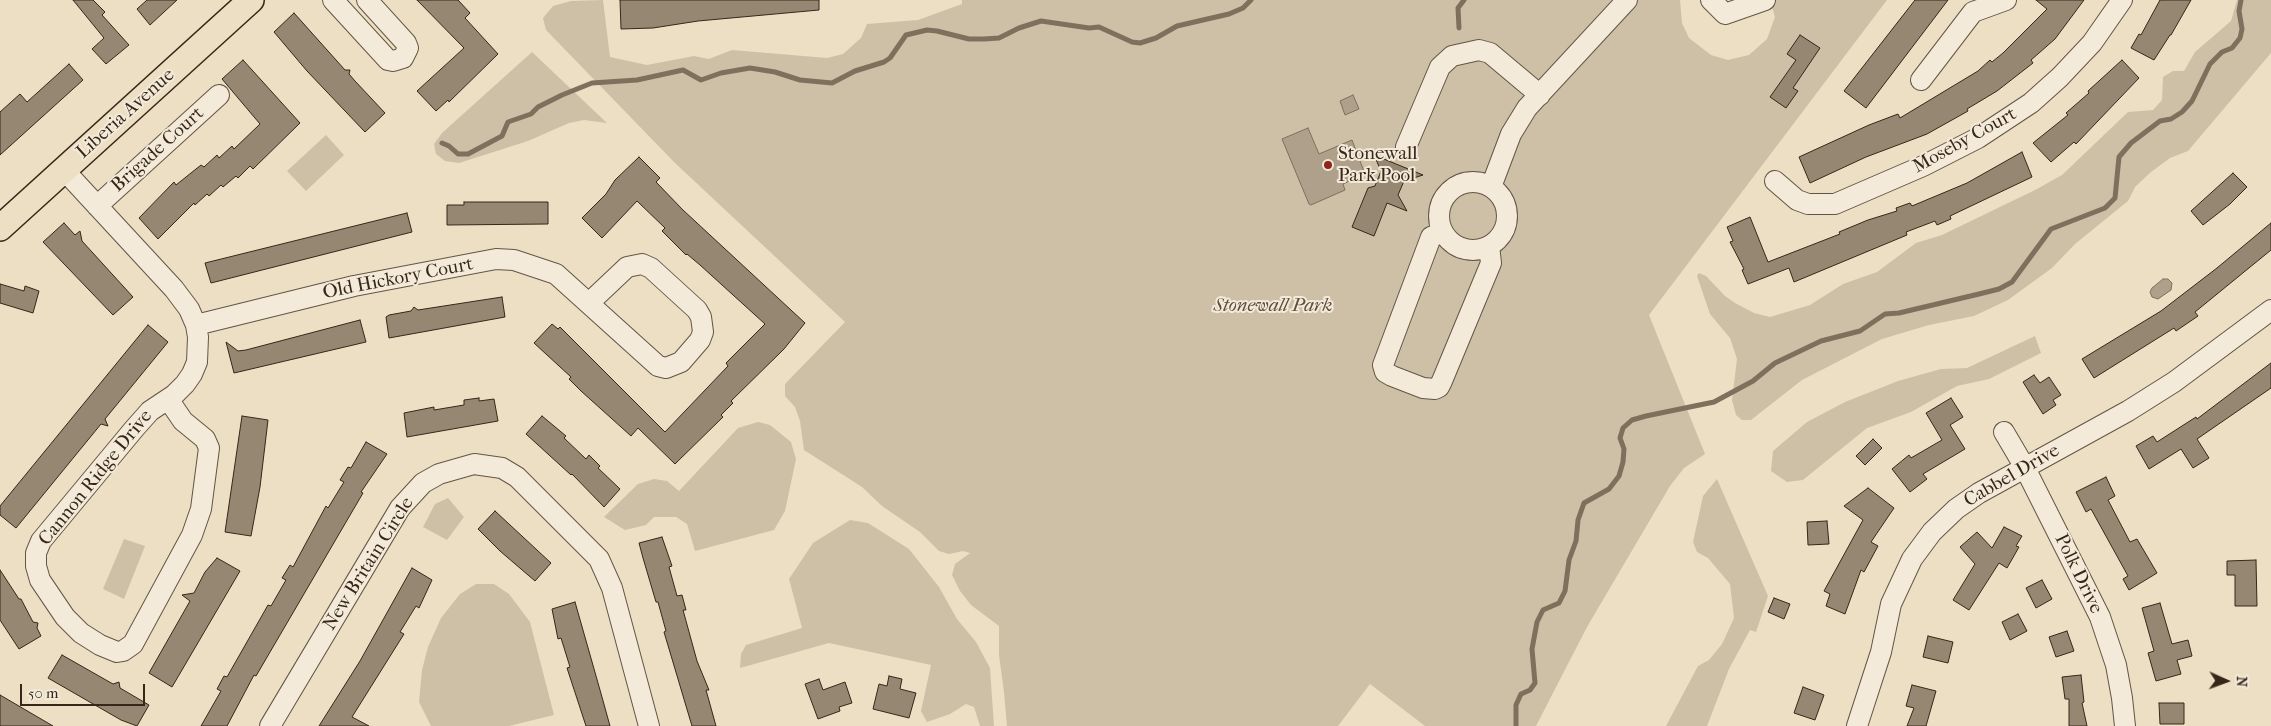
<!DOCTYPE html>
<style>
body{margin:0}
#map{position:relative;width:2271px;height:726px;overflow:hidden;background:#ecdfc4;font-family:"IM FELL French Canon",serif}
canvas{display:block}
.north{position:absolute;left:2201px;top:656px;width:50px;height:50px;-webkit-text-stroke:4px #f3ead9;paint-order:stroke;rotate:92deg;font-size:14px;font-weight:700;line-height:20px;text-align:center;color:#36271a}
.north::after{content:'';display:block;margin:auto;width:18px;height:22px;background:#36271a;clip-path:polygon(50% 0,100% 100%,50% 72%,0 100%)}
.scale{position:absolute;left:20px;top:684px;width:125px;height:22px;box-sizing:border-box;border:2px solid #36271a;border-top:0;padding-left:6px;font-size:15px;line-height:18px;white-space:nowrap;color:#36271a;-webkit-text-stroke:4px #f3ead9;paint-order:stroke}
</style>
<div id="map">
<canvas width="2271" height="726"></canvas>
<div class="north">N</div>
<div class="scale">50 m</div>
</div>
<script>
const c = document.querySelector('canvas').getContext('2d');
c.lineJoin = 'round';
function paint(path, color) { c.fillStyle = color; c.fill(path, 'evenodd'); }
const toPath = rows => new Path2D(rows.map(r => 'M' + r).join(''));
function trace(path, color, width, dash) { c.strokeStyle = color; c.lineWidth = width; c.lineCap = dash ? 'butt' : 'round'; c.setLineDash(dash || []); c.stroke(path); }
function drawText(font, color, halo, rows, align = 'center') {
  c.font = font + ' "IM FELL French Canon",serif'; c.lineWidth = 4; c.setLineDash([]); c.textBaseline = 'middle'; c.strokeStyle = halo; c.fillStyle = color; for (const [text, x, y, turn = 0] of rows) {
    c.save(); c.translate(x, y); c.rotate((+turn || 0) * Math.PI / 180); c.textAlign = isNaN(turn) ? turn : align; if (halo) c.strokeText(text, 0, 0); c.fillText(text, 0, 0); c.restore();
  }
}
const green = toPath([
 [603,0,610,57,647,65,694,56,709,59,732,50,827,58,843,54,861,38,867,24,918,20,962,4,962,0,1680,0,1682,23,1689,38,1711,55,1728,60,1749,55,1767,39,1775,17,1770,0,1887,0,1649,315,1705,454,1684,468,1670,486,1587,627,1536,726,1425,726,1370,684,1338,726,1007,726,1004,692,999,655,999,626,971,605,960,591,952,575,955,564,970,553,963,551,949,554,939,551,920,532,882,506,862,487,804,450,800,421,795,407,785,396,785,384,845,322,675,163,546,30,543,18,553,6,571,1],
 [2237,0,2271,0,2271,53,2188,151,2170,158,2151,172,2135,187,2128,201,2075,244,2052,268,2008,300,1974,316,1929,325,1882,339,1802,380,1751,420,1742,420,1736,415,1732,400,1737,359,1730,338,1710,314,1697,276,1699,273,1706,276,1725,296,1735,303,1754,313,1770,317,1810,305,1843,284,1877,272,1916,243,1942,235,2037,189,2062,175,2128,112,2153,110,2162,100,2163,77,2173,71,2184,71,2195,52,2231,21],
 [532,52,607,123,584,120,569,123,528,141,459,163,445,161,436,154,434,144,442,133],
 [326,135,344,155,306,191,287,171],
 [2035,336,2041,353,1989,379,1957,386,1911,412,1867,428,1803,480,1787,482,1771,471,1773,451,1807,422,1845,402,1898,381,1941,369,1967,368],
 [758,422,770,425,791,442,796,459,785,511,774,530,695,551,687,524,676,517,654,517,646,525,625,530,604,517,638,484,654,479,667,481,679,491,738,428],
 [1717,479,1768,596,1756,632,1750,630,1729,669,1707,726,1666,726,1698,666,1709,660,1722,644,1734,618,1730,584,1708,558,1697,552,1693,542,1703,496],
 [448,498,464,517,447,540,423,527,435,504],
 [850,520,868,523,909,549,939,587,957,619,976,642,990,668,994,726,980,726,974,707,966,704,950,714,927,722,921,711,931,665,829,643,740,668,741,654,746,645,802,628,789,579,813,543],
 [124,539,145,546,124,599,103,589],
 [476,584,494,584,509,594,530,622,554,715,509,726,431,726,419,702,422,670,428,647,441,618,460,594]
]);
const water = toPath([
 [1353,95,1359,109,1345,115,1340,101,1353,95],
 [1308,128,1319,154,1352,140,1365,174,1343,184,1345,190,1311,205,1309,204,1282,139,1308,128],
 [2163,279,2168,279,2172,283,2171,290,2158,299,2152,297,2150,292,2152,288,2163,279]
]);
const stream = toPath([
 [1459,28,1458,8,1464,0],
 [442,143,449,146,458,154,468,154,502,136,508,122,531,114,538,107,562,95,592,83,637,80,683,70,701,80,721,73,750,68,775,72,800,80,832,83,855,71,884,62,890,58,906,35,927,30,937,31,969,39,984,39,999,38,1019,28,1041,21,1089,28,1099,27,1132,42,1140,43,1156,38,1177,26,1229,14,1243,8,1251,0],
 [1516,726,1516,705,1521,694,1530,690,1535,683,1532,649,1537,622,1543,610,1559,603,1565,591,1569,560,1576,541,1578,520,1584,503,1609,489,1619,476,1623,462,1624,449,1620,438,1623,428,1632,420,1646,416,1714,402,1753,381,1775,363,1821,341,1860,331,1885,314,1899,313,1979,294,1999,289,2012,282,2051,229,2105,208,2115,198,2119,157,2131,143,2160,121,2171,119,2182,112,2192,101,2210,64,2222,52,2232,48,2240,38,2242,29,2239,11,2241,0]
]);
const building = toPath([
 [73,0,93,0,105,12,102,15,129,45,106,64,92,49,104,38,73,0],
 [147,0,177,0,150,25,137,9,147,0],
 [417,0,458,0,470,13,465,18,498,54,449,102,448,100,436,111,417,91,464,48,417,0],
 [620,0,819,0,819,10,698,21,653,28,621,29,620,0],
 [1915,0,1948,0,1866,108,1844,91,1915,0],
 [2036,0,2084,0,2055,39,2031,60,2033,63,1997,91,1967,109,1968,111,1927,134,1866,157,1810,183,1799,157,1869,125,1898,114,1900,118,1978,71,1990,60,1992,62,2003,53,2047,9,2036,0],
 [2160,0,2191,0,2171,35,2170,35,2154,60,2131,48,2139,34,2141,35,2160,0],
 [294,13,345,70,350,70,349,74,355,81,385,113,365,132,307,71,274,32,294,13],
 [1800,35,1820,48,1793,88,1798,91,1786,108,1770,97,1796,60,1787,54,1800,35],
 [243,60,300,123,253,169,250,166,238,178,236,176,223,187,221,185,209,196,207,194,195,205,194,203,158,239,139,218,174,182,176,185,201,165,204,167,217,155,219,158,232,146,234,149,260,124,222,79,243,60],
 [2122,60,2139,78,2076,144,2074,142,2051,162,2033,143,2068,115,2066,113,2089,93,2088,91,2122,60],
 [69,64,83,80,0,155,0,112,20,94,27,102,69,64],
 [2022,152,2032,177,1950,216,1951,219,1937,225,1935,221,1906,232,1907,235,1794,282,1789,268,1748,284,1742,270,1744,269,1730,242,1733,241,1727,227,1750,217,1768,262,1840,234,1839,232,1868,220,1897,211,1896,208,1910,203,1912,206,1967,183,2022,152],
 [1374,155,1423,175,1404,181,1398,195,1407,211,1387,203,1374,236,1352,227,1368,188,1375,186,1381,171,1374,155],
 [639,157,660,178,656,182,683,210,805,323,784,349,731,401,733,403,721,415,723,417,675,464,638,428,631,436,581,391,569,379,571,377,534,343,552,324,558,329,560,327,665,432,728,366,726,363,765,324,700,265,687,254,686,255,662,231,665,228,637,201,602,238,582,218,606,194,615,180,639,157],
 [2233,173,2247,187,2230,204,2203,225,2191,211,2233,173],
 [464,202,548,202,548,224,447,225,447,205,464,205,464,202],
 [407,213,412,232,211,283,205,263,407,213],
 [64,223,75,235,80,231,82,241,133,297,113,315,43,242,64,223],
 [2271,223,2271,250,2195,312,2198,316,2176,331,2174,328,2094,378,2082,359,2161,311,2217,268,2271,223],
 [0,284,24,291,25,286,39,291,33,313,0,303,0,284],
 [502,297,505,317,389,338,386,317,389,315,411,311,414,307,418,310,502,297],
 [360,320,366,342,234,373,226,342,238,351,246,350,360,320],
 [148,325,168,342,105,419,108,426,101,424,16,528,0,515,0,506,148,325],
 [2271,363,2271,388,2197,439,2209,458,2193,468,2181,449,2149,469,2136,446,2153,436,2157,442,2196,417,2197,419,2271,363],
 [2034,375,2040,383,2049,377,2061,395,2053,400,2056,405,2043,414,2023,382,2034,375],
 [479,398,479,401,494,399,498,421,407,437,404,413,434,407,434,410,464,405,464,400,479,398],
 [1951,398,1963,417,1950,425,1965,449,1923,474,1927,479,1910,492,1892,469,1909,455,1911,458,1942,440,1926,413,1951,398],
 [242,416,268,420,260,487,251,536,225,532,242,416],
 [542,416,566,436,564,438,586,459,589,455,600,466,598,468,620,489,604,507,572,474,571,475,526,434,542,416],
 [1873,439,1882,448,1865,465,1856,456,1873,439],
 [366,442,387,454,361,492,363,493,256,676,254,675,227,726,201,726,221,691,217,689,224,676,227,677,268,605,271,606,286,580,282,578,290,565,293,567,326,506,328,508,344,482,340,480,348,467,351,468,366,442],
 [2106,477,2115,496,2108,500,2130,542,2137,539,2157,573,2129,590,2123,579,2128,576,2091,509,2086,512,2076,492,2106,477],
 [1868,488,1894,508,1871,542,1878,546,1864,572,1861,570,1845,614,1826,606,1830,594,1824,591,1863,520,1844,506,1868,488],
 [495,511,551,563,535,581,500,551,478,529,495,511],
 [1827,521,1829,544,1808,545,1807,522,1827,521],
 [2004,527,2022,536,2016,546,2019,547,2007,568,1999,563,1969,610,1953,600,1975,564,1960,547,1977,532,1992,548,2004,527],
 [662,537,672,566,669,567,677,596,682,595,686,610,683,610,697,661,709,690,706,690,716,726,692,726,664,632,666,631,658,602,656,602,643,558,639,543,662,537],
 [217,558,240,571,172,687,149,673,190,601,182,595,194,593,205,572,217,558],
 [2256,560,2257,606,2235,606,2235,575,2227,575,2227,561,2256,560],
 [412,568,432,580,419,608,416,606,400,632,404,634,352,717,369,726,319,726,360,661,412,568],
 [0,570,19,599,21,599,33,622,38,623,37,628,41,636,19,649,0,620,0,570],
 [2042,580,2052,599,2036,608,2026,588,2042,580],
 [1774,598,1790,604,1784,619,1768,612,1774,598],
 [575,602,600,690,610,726,586,726,567,668,570,667,561,638,558,639,552,609,575,602],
 [2160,603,2172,644,2188,640,2192,656,2177,660,2181,674,2156,681,2148,653,2154,651,2142,608,2160,603],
 [2018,614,2027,631,2010,640,2002,622,2018,614],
 [2067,631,2074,651,2056,657,2049,637,2067,631],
 [1928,636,1953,642,1948,663,1923,657,1928,636],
 [62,655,113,684,119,682,120,688,149,705,137,726,121,720,48,678,62,655],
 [2081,675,2084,702,2082,703,2087,726,2069,726,2069,699,2065,699,2062,677,2081,675],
 [889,676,902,679,900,689,916,693,909,718,873,709,879,684,887,686,889,676],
 [819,679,823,690,845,682,852,703,839,707,840,711,818,719,805,684,819,679],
 [1912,685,1936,691,1926,726,1907,726,1914,708,1906,706,1912,685],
 [1803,687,1824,695,1815,720,1794,713,1803,687],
 [0,695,53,726,0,726,0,695],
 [2159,703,2184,703,2184,724,2160,724,2159,703]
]);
const minor = toPath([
 [333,0,388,60,393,61,403,58,408,48,406,43,367,0],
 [1711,0,1725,14,1765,0],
 [1921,80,1973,12,2006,0],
 [1406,147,1440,67,1452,56,1479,50,1490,53,1540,95],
 [64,170,174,289,189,309,196,325,198,337,197,362,192,374,185,384,174,395,150,411,134,429,41,541,36,553,36,566,40,580,65,617,81,633,100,645,117,652,123,651,133,644,192,535,201,509,209,448,205,439,183,421,168,399],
 [1775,181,1797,200,1808,204,1835,204,1923,166,1978,138,2031,103,2060,77,2092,43,2122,0],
 '1439 216a34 34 0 1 1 68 0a34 34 0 1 1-68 0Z',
 [1491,187,1511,134,1527,108,1627,0],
 [97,206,219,95],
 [1443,232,1431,237,1383,365,1385,372,1392,376,1423,388,1435,389,1439,387,1442,381,1491,263,1489,246],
 [196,325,354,286,496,259,514,260,556,274,658,366,666,368,681,362,700,340,703,332,701,317,697,310,651,268,642,264,627,267,590,302],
 [2004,432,2024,466,2100,617,2116,665,2122,698,2125,726],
 [270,726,400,508,423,483,439,474,474,464,502,468,517,477,599,559,612,588,649,726],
 [1857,726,1881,652,1891,604,1912,559,1932,532,1956,509,1979,493,2128,411,2174,382,2271,310]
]);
const major = toPath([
 [0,228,251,0]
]);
const markers = [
 [1328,165,5,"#8f2418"]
];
const streetNames = [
 ["Liberia Avenue",126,114,-42],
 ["Moseby Court",1965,141,-29],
 ["Brigade Court",158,150,-42],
 ["Old Hickory Court",398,279,-11],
 ["Cabbel Drive",2012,476,-30],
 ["Cannon Ridge Drive",96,478,-51],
 ["New Britain Circle",369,564,-58],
 ["Polk Drive",2078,574,64]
];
const poiNames = [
 ["Stonewall",1338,154],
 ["Park Pool",1338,176]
];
const parkNames = [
 ["Stonewall Park",1273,306]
];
paint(green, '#cdc0a7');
paint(water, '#aea08a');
trace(water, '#7e705d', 1);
trace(stream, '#7e705d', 5);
paint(building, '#958772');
trace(building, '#36271a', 1);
trace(minor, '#645544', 22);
trace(major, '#36271a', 28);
trace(minor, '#f3ead9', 20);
trace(major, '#ecdfc4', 25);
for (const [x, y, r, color] of markers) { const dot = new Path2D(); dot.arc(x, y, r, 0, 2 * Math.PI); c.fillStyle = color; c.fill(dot); trace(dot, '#f3ead9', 2); }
drawText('19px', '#36271a', '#f3ead9', streetNames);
drawText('19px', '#36271a', '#f3ead9', poiNames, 'left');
drawText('italic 19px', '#5c4d3d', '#f3ead9', parkNames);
</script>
